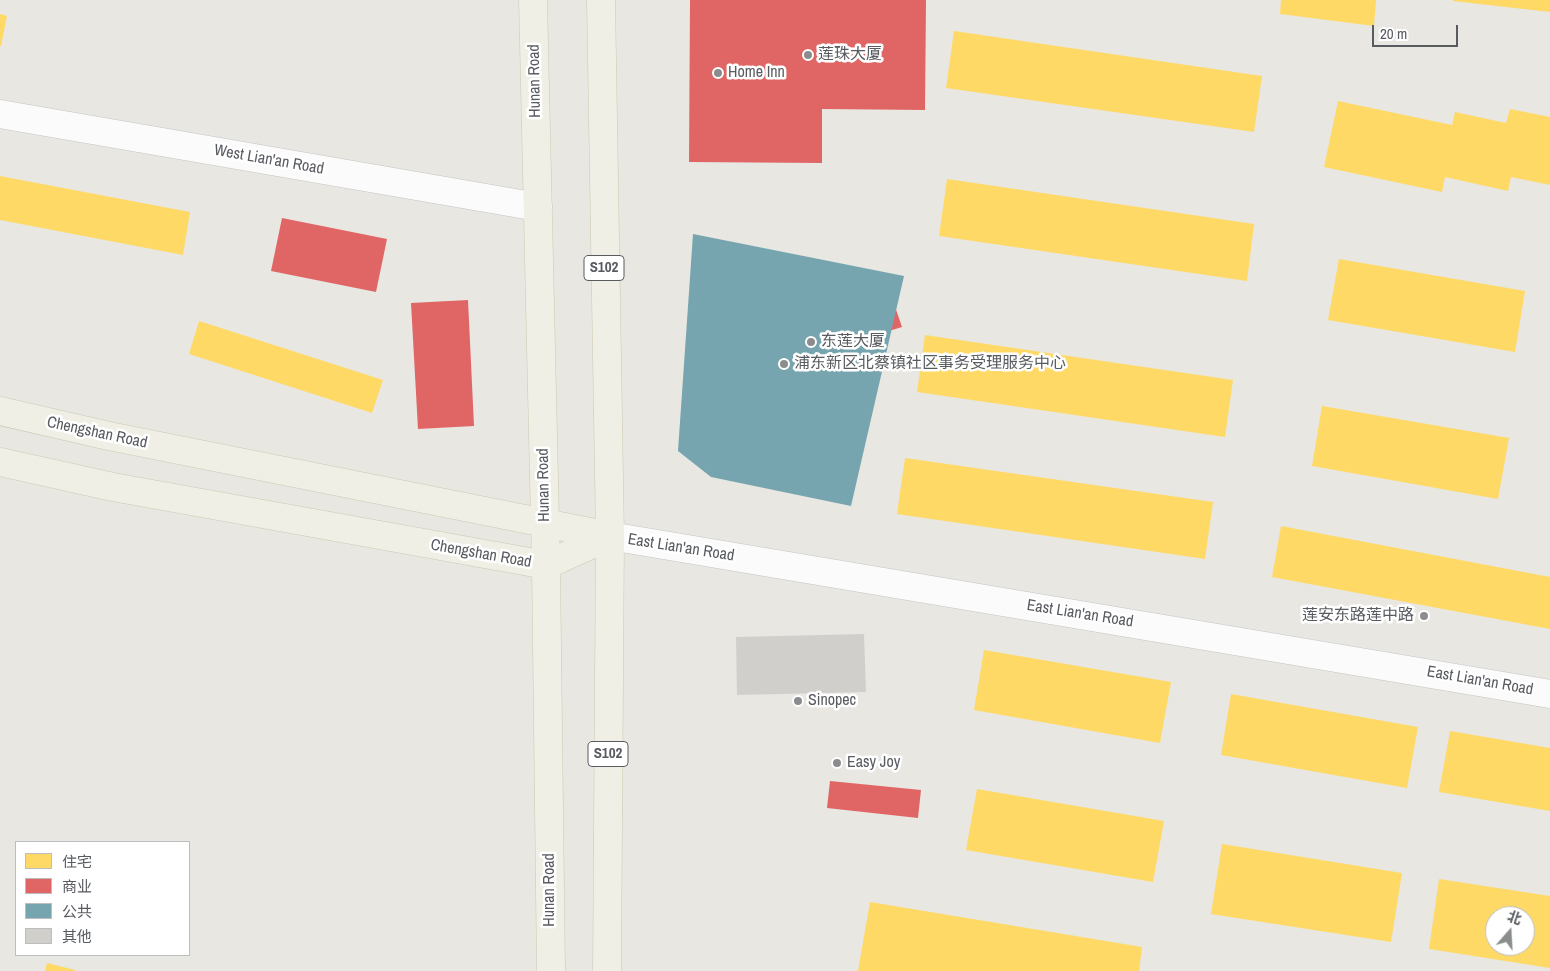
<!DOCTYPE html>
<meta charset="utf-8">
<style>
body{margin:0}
#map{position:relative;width:1550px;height:971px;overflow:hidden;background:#e8e7e2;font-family:"Archivo Narrow","Noto Sans SC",sans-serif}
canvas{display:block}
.legend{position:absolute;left:15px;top:841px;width:175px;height:115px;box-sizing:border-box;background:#fff;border:1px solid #bcbdbf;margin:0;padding:6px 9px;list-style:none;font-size:15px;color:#585b60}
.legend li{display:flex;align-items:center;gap:10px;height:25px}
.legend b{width:25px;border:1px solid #bcbdbf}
.north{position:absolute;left:1485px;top:906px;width:50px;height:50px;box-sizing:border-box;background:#fff;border:1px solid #bcbdbf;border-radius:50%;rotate:19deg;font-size:14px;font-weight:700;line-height:20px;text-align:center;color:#585b60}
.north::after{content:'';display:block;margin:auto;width:18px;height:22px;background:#8a8c8e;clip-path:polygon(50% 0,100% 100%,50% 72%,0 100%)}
.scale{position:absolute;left:1372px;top:25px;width:86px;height:22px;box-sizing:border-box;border:2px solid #585b60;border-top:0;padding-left:6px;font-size:15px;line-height:18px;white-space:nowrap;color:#585b60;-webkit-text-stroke:4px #fff;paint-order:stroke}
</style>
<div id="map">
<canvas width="1550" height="971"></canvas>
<ul class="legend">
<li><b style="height:14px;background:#ffd966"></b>住宅</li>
<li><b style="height:14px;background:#e06666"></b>商业</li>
<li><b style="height:14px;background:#76a5af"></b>公共</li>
<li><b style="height:14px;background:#d0cfcc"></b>其他</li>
</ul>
<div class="north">北</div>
<div class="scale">20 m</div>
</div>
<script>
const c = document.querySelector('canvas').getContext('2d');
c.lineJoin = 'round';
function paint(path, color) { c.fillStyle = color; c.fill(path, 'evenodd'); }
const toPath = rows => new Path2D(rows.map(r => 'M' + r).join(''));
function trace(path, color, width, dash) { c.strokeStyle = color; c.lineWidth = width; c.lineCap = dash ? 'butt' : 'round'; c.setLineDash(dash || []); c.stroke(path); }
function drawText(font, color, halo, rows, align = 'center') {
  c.font = font + ' "Archivo Narrow","Noto Sans SC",sans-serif'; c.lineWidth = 5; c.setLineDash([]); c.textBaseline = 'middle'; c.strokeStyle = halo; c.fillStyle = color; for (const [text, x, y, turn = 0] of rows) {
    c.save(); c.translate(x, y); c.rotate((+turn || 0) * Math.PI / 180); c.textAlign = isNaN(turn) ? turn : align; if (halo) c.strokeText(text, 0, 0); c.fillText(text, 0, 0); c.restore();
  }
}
const homes = toPath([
 [1281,0,1376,0,1374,26,1280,14],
 [1453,0,1550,0,1550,12,1453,1],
 [0,14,7,16,1,46,0,46],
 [954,31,1262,76,1254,132,946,88],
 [1338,101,1452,125,1455,112,1506,123,1510,109,1550,117,1550,185,1511,177,1508,191,1445,177,1442,192,1324,167],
 [0,176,190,212,183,255,0,220],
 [947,179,1254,224,1247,281,939,236],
 [1339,259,1525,291,1515,352,1328,320],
 [199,321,383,380,372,413,189,354],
 [925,335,1233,380,1225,437,917,392],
 [1322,406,1509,438,1498,499,1312,466],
 [905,458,1213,502,1205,559,897,514],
 [1281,526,1550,577,1550,629,1272,577],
 [984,650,1171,682,1160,743,974,710],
 [1231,694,1418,727,1407,788,1221,755],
 [1450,731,1550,748,1550,811,1439,792],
 [977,789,1164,821,1153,882,966,850],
 [1222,844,1402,873,1391,942,1211,914],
 [1439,879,1550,896,1550,968,1429,949],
 [1495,916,1525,916,1525,946,1495,946],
 [870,902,1142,947,1139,971,858,971],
 [47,963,75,970,75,971,45,971]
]);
const shops = toPath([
 [690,0,926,0,925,110,822,109,822,163,689,162],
 [282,218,387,239,376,292,271,271],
 [757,257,794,291,839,306,890,292,902,327,846,344,842,359,858,362,843,430,735,403,752,340,769,345,773,325,728,289],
 [468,300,474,426,418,429,411,303],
 [830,781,921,790,918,818,827,808]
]);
const public = toPath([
 [693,234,904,276,851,506,711,477,678,451]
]);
const building = toPath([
 [864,634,866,692,737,695,736,637]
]);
const minor = toPath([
 [0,114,538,207],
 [610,536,1550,694]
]);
const major = toPath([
 [533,0,546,565,551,971],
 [601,0,610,536,607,971],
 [0,411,109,436,610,536],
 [0,462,113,487,546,565,610,536]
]);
const markers = [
 [808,55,5,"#8a8c8e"],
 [718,73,5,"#8a8c8e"],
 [811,342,5,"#8a8c8e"],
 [784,364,5,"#8a8c8e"],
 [1424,616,5,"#8a8c8e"],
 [798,701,5,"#8a8c8e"],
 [837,763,5,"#8a8c8e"]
];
const shields = [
 [604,268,40],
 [608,754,40]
];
const shieldNames = [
 ["S102",604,268],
 ["S102",608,754]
];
const poiNames = [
 ["莲珠大厦",818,55],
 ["Home Inn",728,73],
 ["东莲大厦",821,342],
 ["浦东新区北蔡镇社区事务受理服务中心",794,364],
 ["莲安东路莲中路",1414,616,"right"],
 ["Sinopec",808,701],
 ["Easy Joy",847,763]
];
const streetNames = [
 ["Hunan Road",535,81,-91],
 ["West Lian'an Road",269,160,10],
 ["Chengshan Road",97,433,12],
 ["Hunan Road",544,485,-91],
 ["East Lian'an Road",681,548,9],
 ["Chengshan Road",481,554,10],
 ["East Lian'an Road",1080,614,9],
 ["East Lian'an Road",1480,681,10],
 ["Hunan Road",550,890,-90]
];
paint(homes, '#ffd966');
paint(shops, '#e06666');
paint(public, '#76a5af');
paint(building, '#d0cfcc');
trace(minor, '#c4c4c3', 29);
trace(major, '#cfc7b0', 29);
trace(minor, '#fcfbfb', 28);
trace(major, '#f0efe5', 28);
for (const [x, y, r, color] of markers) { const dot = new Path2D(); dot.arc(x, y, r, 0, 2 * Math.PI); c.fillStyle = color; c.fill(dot); trace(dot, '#fff', 2); }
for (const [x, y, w] of shields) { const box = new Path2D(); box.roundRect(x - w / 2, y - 12.5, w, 25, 4); c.fillStyle = '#fff'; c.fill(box); trace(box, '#585b60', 1); }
drawText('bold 15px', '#585b60', null, shieldNames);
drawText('16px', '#585b60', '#fff', poiNames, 'left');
drawText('16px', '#585b60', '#fff', streetNames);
</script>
